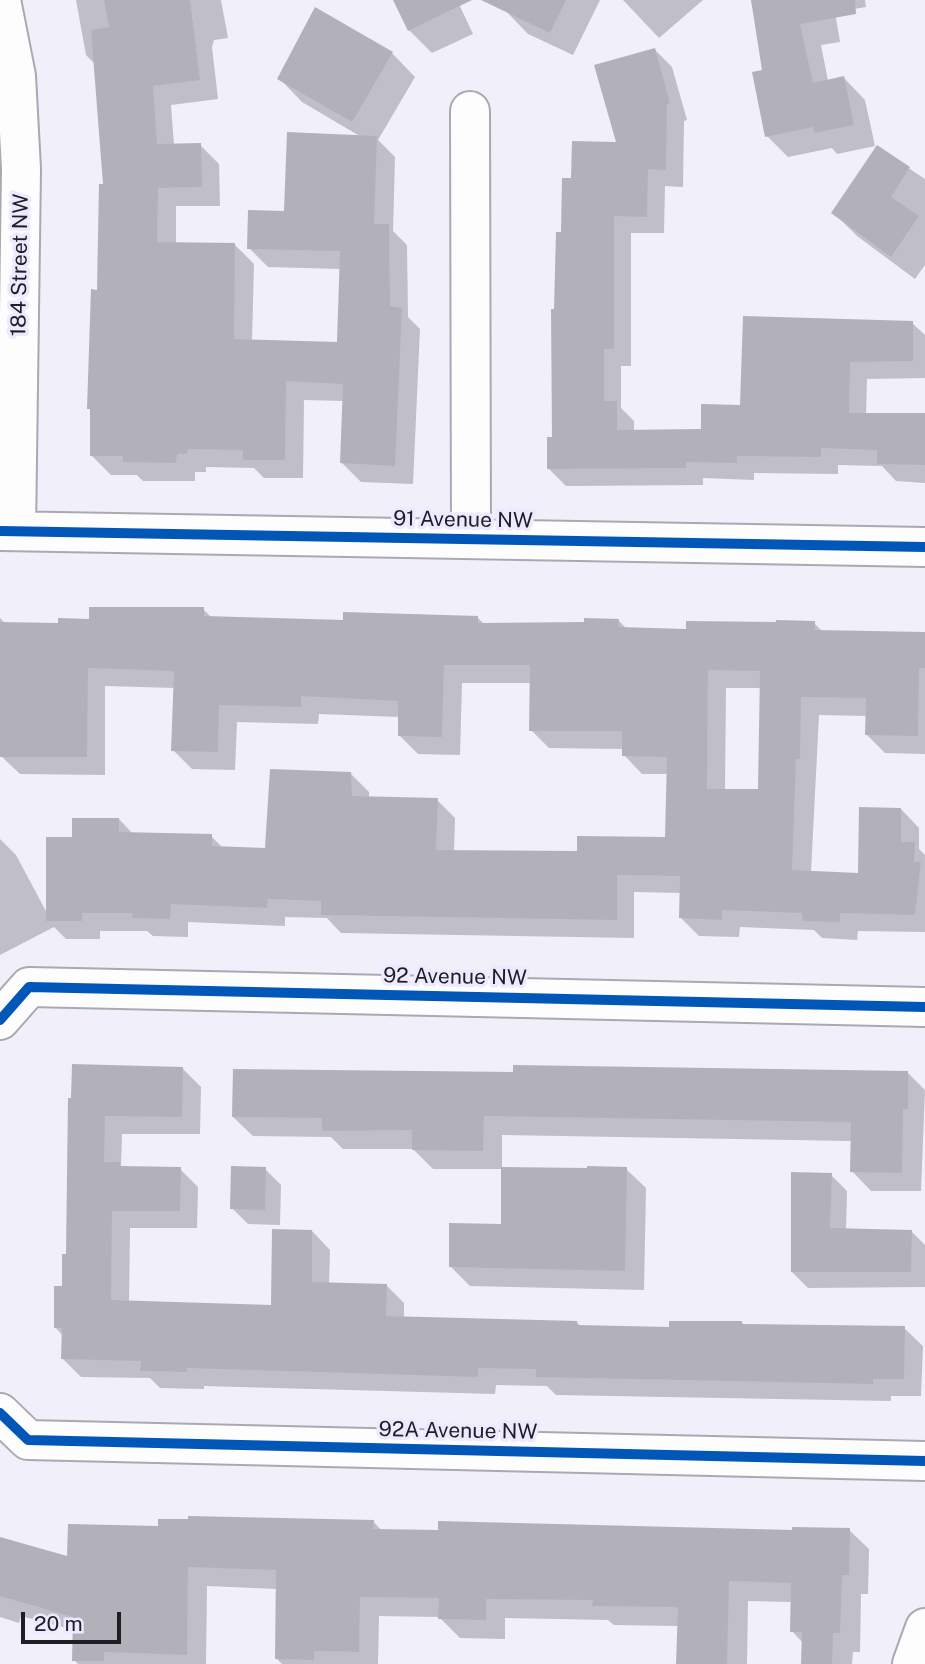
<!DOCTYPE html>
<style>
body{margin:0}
#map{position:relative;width:925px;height:1664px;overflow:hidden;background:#f0effa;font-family:"Public Sans",sans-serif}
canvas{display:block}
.scale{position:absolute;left:21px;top:1612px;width:100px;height:32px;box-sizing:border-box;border:4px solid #1f1e25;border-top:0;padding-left:9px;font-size:21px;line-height:24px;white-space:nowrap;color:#1f1e25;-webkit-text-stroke:5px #edeaff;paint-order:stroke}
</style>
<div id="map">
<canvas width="925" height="1664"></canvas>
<div class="scale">20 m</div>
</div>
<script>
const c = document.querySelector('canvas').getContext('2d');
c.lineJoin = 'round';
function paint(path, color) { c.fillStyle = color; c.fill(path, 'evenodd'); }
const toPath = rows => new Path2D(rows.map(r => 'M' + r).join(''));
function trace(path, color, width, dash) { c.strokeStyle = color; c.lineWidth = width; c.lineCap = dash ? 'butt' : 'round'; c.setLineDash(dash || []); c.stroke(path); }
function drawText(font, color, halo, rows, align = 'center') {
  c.font = font + ' "Public Sans",sans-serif'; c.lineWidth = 7; c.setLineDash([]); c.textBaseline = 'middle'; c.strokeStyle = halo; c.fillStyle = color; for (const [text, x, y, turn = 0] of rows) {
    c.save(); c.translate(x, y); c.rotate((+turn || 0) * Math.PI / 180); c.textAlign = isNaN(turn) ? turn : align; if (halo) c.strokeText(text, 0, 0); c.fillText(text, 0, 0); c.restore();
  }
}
const shadow = toPath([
 [76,0,221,0,228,38,214,40,212,47,218,99,171,105,174,145,200,145,219,164,220,206,176,206,176,244,235,245,254,264,252,341,339,344,341,269,268,267,249,248,363,138,302,102,279,78,316,9,392,53,415,77,378,140,395,157,393,231,407,245,408,317,420,329,413,484,361,482,342,463,344,401,304,400,303,478,264,478,254,468,206,467,206,472,195,472,195,481,143,481,137,475,111,475,92,456,105,186,95,64,86,55],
 [395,0,457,0,473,34,432,53,409,30],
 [510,0,600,0,573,55,528,34,505,10],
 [623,0,703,0,659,38],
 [752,0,865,0,866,7,835,12,840,42,821,45,828,81,844,78,865,100,875,146,837,154,832,148,788,157,767,136,765,71],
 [655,50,672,67,687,120,684,121,683,187,665,186,664,233,631,233,631,366,621,366,621,408,634,421,634,431,702,431,742,407,912,323,925,335,925,378,867,379,866,415,925,415,925,483,896,481,882,466,838,465,838,474,754,473,754,480,703,478,703,485,566,486,548,468,554,438,556,311,563,234,573,180,619,144],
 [877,147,925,179,925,265,915,279,857,236,834,213],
 [203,609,212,618,345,622,477,617,485,625,586,624,618,620,627,629,687,630,814,623,823,632,925,633,925,754,885,753,867,735,867,716,819,715,811,872,859,874,901,809,919,828,919,849,925,855,925,932,858,931,857,940,822,938,814,930,740,927,739,937,699,936,681,918,682,893,634,892,634,938,341,933,327,918,285,917,285,926,188,922,188,937,153,936,147,931,100,931,100,939,66,939,54,927,0,955,0,839,16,855,47,913,73,839,119,819,133,834,211,836,223,848,267,850,351,774,369,792,369,798,437,800,455,818,454,852,578,853,667,838,668,774,642,774,624,755,624,749,549,748,531,730,532,683,462,683,460,755,418,754,399,735,400,717,319,714,318,724,237,722,235,770,192,769,173,750,175,688,105,686,105,775,20,774,1,756,0,618,6,624,60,625],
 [726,688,761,688,759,791,725,791],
 [183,1069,201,1087,200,1134,122,1134,121,1167,180,1169,198,1187,197,1228,130,1228,129,1302,272,1307,312,1231,330,1250,329,1284,386,1285,404,1303,404,1318,577,1322,581,1327,670,1329,742,1323,744,1325,904,1328,923,1346,921,1396,891,1396,891,1401,556,1395,547,1386,496,1385,495,1394,204,1386,204,1389,160,1388,150,1378,81,1377,63,1359,63,1336,55,1327,68,1255,70,1100],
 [908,1073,925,1090,921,1191,871,1191,852,1171,852,1141,502,1135,502,1169,626,1169,646,1188,644,1290,470,1286,450,1266,502,1226,503,1169,433,1169,413,1149,343,1149,331,1137,253,1136,233,1117,514,1074],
 [265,1169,281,1185,280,1225,248,1224,232,1208],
 [831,1175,847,1191,846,1230,911,1231,925,1245,925,1287,808,1288,792,1272],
 [373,1521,382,1531,849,1530,869,1549,868,1594,861,1594,860,1652,853,1652,852,1664,802,1664,803,1643,792,1631,792,1602,748,1601,747,1664,678,1664,679,1626,614,1625,608,1620,505,1618,505,1639,460,1638,439,1617,379,1616,378,1664,282,1664,276,1658,277,1589,207,1586,206,1664,78,1664,74,1660,74,1630,21,1616,19,1623,0,1617,0,1539,69,1558,159,1528]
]);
const building = toPath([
 [104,0,190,0,200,80,153,86,157,144,201,143,202,187,158,188,157,242,235,243,234,339,337,342,340,251,247,249,248,210,284,211,287,132,377,136,374,224,389,224,390,306,402,308,395,466,340,463,343,384,286,381,285,460,243,460,243,450,188,449,187,454,177,454,176,463,123,462,123,456,90,456,90,409,87,409,91,289,97,290,99,184,103,184,91,30,109,27],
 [393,0,472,0,408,31],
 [481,0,566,0,550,33],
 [751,0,855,0,856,14,800,24,813,83,844,76,854,125,814,133,813,127,765,137,752,72,762,70],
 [315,7,393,52,352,122,277,79],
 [655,48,670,103,667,104,666,170,648,169,647,217,614,216,614,349,604,349,604,401,617,401,617,430,701,429,701,404,740,405,743,316,913,321,913,361,850,362,849,413,925,413,925,465,877,464,877,450,821,448,821,457,737,456,737,463,686,462,686,468,547,469,547,437,552,437,551,309,554,309,556,232,561,232,562,178,571,178,572,141,616,142,594,65],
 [877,145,910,167,891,197,919,216,891,257,831,213],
 [89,607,204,607,204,616,343,620,343,612,478,616,478,623,584,622,584,618,619,619,618,627,686,629,686,621,776,622,776,620,815,621,815,630,925,632,925,668,919,668,918,736,865,735,866,698,801,697,800,759,796,759,792,870,858,873,859,807,901,808,901,842,915,842,914,862,921,862,915,915,840,913,840,922,802,921,802,913,722,910,722,920,679,918,680,876,617,875,617,920,321,915,321,901,268,899,267,908,171,904,170,919,132,918,133,913,82,913,82,921,46,921,46,837,72,837,72,818,119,818,119,832,212,834,212,846,265,848,270,769,351,772,352,796,438,798,436,850,577,851,577,836,665,837,667,757,622,756,622,731,529,731,530,665,444,665,442,737,398,736,398,701,301,696,301,707,219,705,218,752,171,751,174,671,88,668,87,757,0,757,0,622,58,623,58,618,89,619],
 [708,670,760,671,758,789,707,789],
 [72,1064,183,1067,182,1117,105,1116,104,1162,120,1162,120,1166,181,1167,180,1211,112,1211,111,1300,271,1305,272,1229,312,1230,312,1282,387,1284,386,1316,577,1321,577,1325,669,1327,669,1321,742,1321,742,1324,905,1326,904,1379,873,1379,873,1384,536,1377,536,1369,478,1368,478,1377,187,1368,187,1372,140,1371,141,1361,61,1359,62,1328,54,1328,54,1286,62,1286,62,1254,66,1254,68,1098,71,1098],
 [513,1065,908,1071,908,1109,903,1109,902,1173,850,1172,851,1122,484,1116,483,1151,412,1150,412,1130,322,1131,322,1118,232,1117,233,1069,513,1072],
 [231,1166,266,1167,265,1210,230,1209],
 [587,1166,627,1167,625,1271,449,1267,449,1223,501,1224,501,1167,587,1168],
 [791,1172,832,1173,830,1228,912,1230,911,1272,791,1272],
 [188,1516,374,1520,373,1529,438,1530,438,1521,792,1530,792,1527,850,1528,849,1575,842,1575,840,1633,833,1633,832,1664,801,1664,802,1632,790,1632,791,1583,729,1581,727,1664,676,1664,678,1607,592,1606,593,1600,486,1599,486,1620,438,1619,439,1598,360,1597,359,1652,314,1651,314,1660,275,1659,276,1570,188,1567,187,1655,104,1652,104,1661,72,1661,73,1617,0,1596,0,1537,67,1556,68,1524,158,1526,158,1519,188,1519]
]);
const minor = toPath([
 [1,0,16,76,21,169,16,531],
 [470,111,471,539],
 [0,531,925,547],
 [0,1020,29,987,925,1007],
 [0,1413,28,1440,925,1461],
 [912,1664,925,1628]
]);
const cycleway = toPath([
 [0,531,925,547],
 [0,1020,29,987,925,1007],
 [0,1413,28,1440,925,1461]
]);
const streetNames = [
 ["184 Street NW",20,265,-89],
 ["91 Avenue NW",463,520,1],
 ["92 Avenue NW",455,977,1],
 ["92A Avenue NW",458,1431,1]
];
paint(shadow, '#0003');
paint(building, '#b2b1b9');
trace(minor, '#aaa9b1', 42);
trace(minor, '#fdfdfe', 38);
trace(cycleway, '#0057b8', 10);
drawText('21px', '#1f1e25', '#edeaff', streetNames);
</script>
